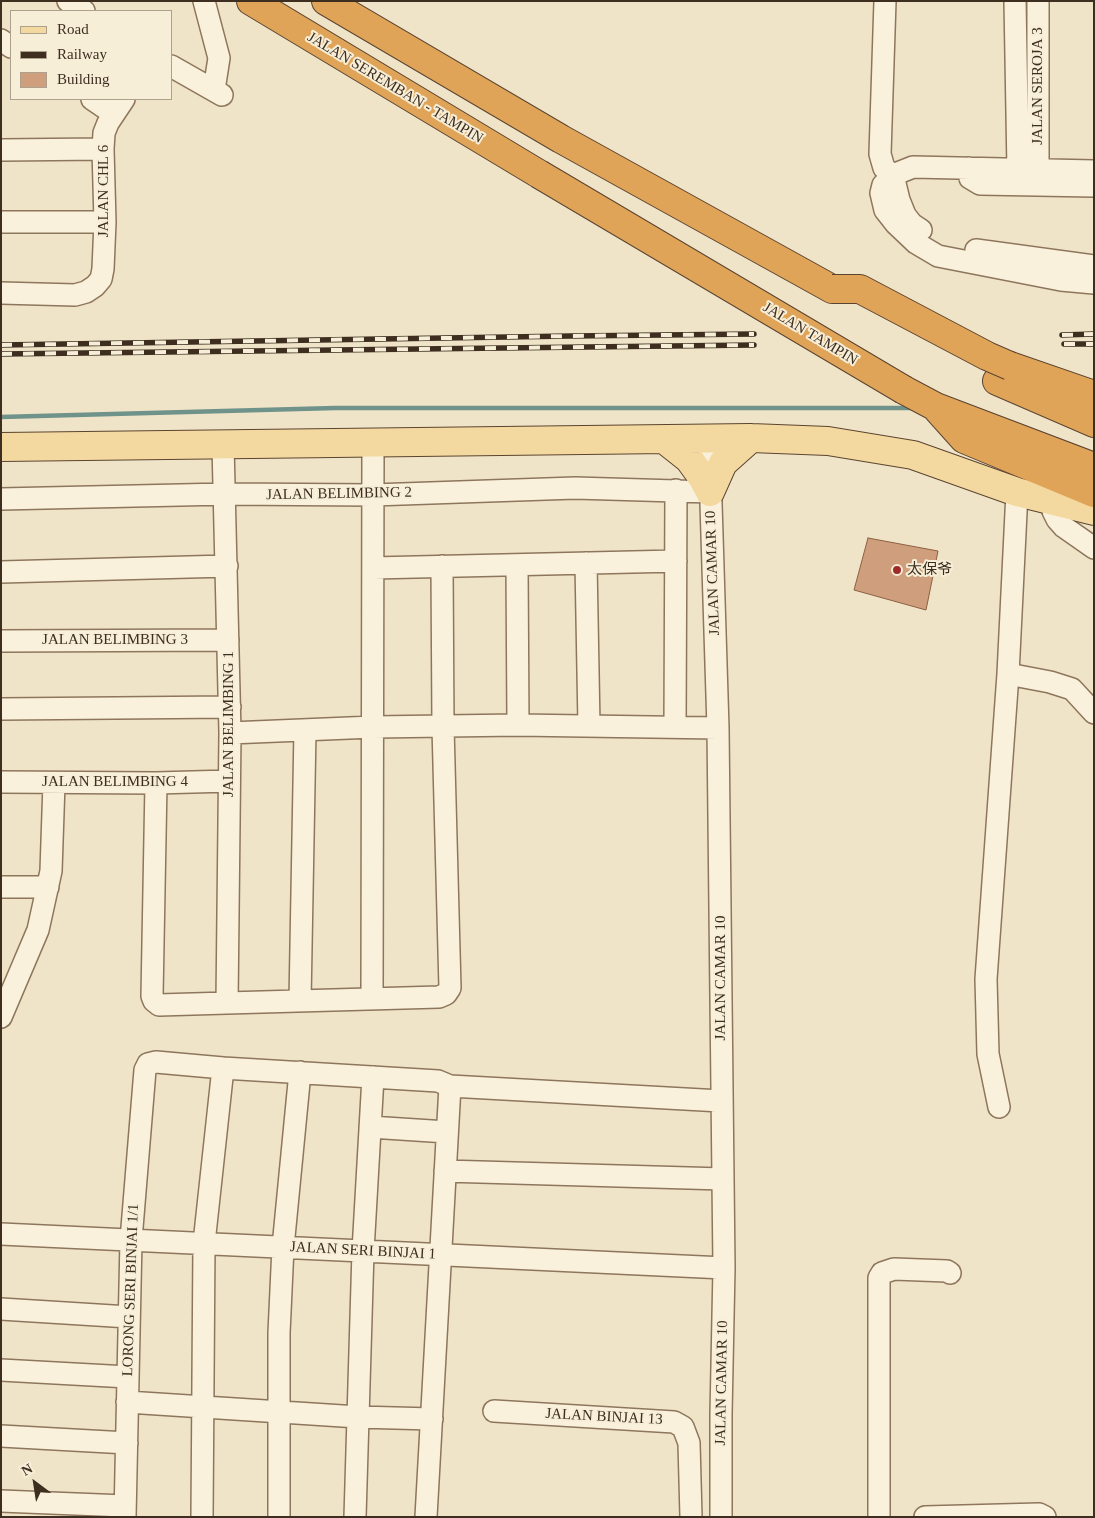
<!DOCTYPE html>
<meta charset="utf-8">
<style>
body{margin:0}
#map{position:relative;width:1095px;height:1518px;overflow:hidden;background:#f0e4c8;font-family:"Times New Roman",serif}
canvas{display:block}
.frame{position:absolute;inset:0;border:2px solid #3d2e20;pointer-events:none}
.legend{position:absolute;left:10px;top:10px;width:162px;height:90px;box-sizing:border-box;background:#f7eed8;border:1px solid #ada18e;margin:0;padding:6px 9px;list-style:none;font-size:15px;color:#3d2e20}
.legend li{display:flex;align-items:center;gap:10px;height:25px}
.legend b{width:25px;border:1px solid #ada18e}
.north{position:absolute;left:10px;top:1458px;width:50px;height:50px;-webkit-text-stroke:4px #f7eed8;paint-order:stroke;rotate:329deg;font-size:14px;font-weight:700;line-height:20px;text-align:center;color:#3d2e20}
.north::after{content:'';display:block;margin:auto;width:18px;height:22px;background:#3d2e20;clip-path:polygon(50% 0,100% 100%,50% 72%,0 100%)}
</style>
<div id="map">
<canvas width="1095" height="1518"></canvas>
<div class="frame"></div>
<ul class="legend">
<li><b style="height:6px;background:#f3d9a0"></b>Road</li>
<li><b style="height:6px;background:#3d2e20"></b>Railway</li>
<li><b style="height:14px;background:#cf9f7d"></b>Building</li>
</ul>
<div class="north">N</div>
</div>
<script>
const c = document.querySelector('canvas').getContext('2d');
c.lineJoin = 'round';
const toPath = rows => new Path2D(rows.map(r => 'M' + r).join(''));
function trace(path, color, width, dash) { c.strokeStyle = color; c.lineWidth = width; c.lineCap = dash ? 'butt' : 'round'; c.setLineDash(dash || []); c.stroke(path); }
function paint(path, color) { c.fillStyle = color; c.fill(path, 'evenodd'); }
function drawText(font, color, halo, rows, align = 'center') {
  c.font = font + ' "Times New Roman","Noto Sans SC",serif'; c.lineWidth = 4; c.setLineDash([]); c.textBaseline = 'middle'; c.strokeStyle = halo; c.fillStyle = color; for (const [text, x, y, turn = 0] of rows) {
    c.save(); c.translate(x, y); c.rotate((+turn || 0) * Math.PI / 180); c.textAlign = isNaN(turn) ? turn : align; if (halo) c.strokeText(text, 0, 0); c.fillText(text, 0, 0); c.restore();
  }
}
const stream = toPath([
 [1,417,335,408,910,408]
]);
const building = toPath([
 [868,538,938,551,926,610,854,590,868,538]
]);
const minor = toPath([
 [68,1,84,11],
 [204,1,219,58,214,90],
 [885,1,880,154,884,168,893,175,899,200,905,215,912,224,921,230],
 [1015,1,1018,170],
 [1,40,11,47],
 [171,66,222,95],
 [92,99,114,114],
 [1,150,103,149],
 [969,168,970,178,980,184,1094,186],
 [1038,170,1038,1],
 [1094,171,913,167,893,175,883,185,881,193,885,210,896,224,916,243,938,256,1061,280,1094,283],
 [1,222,105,222],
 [976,250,1094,266],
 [1,293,75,295,86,292,95,286,101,279,103,269,105,222,103,149,104,133,108,123,124,99],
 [709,439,718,728,723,1179,724,1268,721,1414,721,1517],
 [223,445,230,733,227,1003],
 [1,499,225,494,373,495,575,488,710,492],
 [1054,502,1053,511,1057,519,1064,527,1094,548],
 [586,563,589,726],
 [517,565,518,725],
 [373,568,676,561],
 [1,572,227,566],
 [1,641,228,640],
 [1008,674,1050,682,1072,689,1094,713],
 [1,709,230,707],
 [675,727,676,490],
 [230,733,373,727,518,725,718,728],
 [1,782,156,783,229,781],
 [156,783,152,996,154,1001,159,1005,227,1003,439,997,446,994,450,988,443,727,442,566],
 [1,887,48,887],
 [372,999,373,444],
 [300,1001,305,730],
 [1,1017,38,930,51,871,54,783],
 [999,1107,988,1054,986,979,1008,674,1017,492],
 [370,1127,447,1132],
 [445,1171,723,1179],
 [1,1234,724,1268],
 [1,1309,129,1317],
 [1,1370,128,1377],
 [127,1402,358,1417,432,1419],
 [494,1411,674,1422,683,1427,689,1443,691,1517],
 [1,1436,127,1443],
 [1,1501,125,1506],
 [125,1517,131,1240,145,1070,148,1064,156,1062,223,1068,438,1081,450,1086,721,1101],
 [202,1517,204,1243,223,1068],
 [279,1517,279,1333,283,1247,300,1072],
 [355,1517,363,1251,373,1077],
 [426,1517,450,1086],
 [879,1517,879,1278,882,1273,894,1269,947,1271,950,1273],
 [925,1517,1039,1514,1045,1517]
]);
const major = toPath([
 [665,440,689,459,702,477,710,492],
 [1,447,751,438,828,441,913,455,1017,492,1094,511],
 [710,492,723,463,751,438]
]);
const highway = toPath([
 [251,1,539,174],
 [326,1,561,139,832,289],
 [1010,366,1094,395],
 [997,381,1094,423],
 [904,390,936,407,1094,467],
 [938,410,964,439,1094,493]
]);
const rail = toPath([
 [1062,335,1094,334],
 [1064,344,1094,344],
 [1,345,571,336,754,334],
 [1,354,754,345]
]);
const highwayBridge = toPath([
 [539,174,904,390],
 [832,289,860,289,987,356,1010,366]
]);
const markers = [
 [897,570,5,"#9e2a2b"]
];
const streetNames = [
 ["JALAN SEROJA 3",1038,86,-90],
 ["JALAN SEREMBAN - TAMPIN",395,88,31],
 ["JALAN CHL 6",104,191,-90],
 ["JALAN TAMPIN",810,334,31],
 ["JALAN BELIMBING 2",339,494,-1],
 ["JALAN CAMAR 10",713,573,-92],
 ["JALAN BELIMBING 3",115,640],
 ["JALAN BELIMBING 1",229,724,-90],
 ["JALAN BELIMBING 4",115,782],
 ["JALAN CAMAR 10",721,978,-90],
 ["JALAN SERI BINJAI 1",363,1251,3],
 ["LORONG SERI BINJAI 1/1",131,1290,-88],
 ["JALAN CAMAR 10",722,1383,-89],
 ["JALAN BINJAI 13",604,1417,3]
];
const poiNames = [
 ["太保爷",907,570]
];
trace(stream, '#6f938a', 4.5);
paint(building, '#cf9f7d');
trace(building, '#8d5f41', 1);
trace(minor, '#8d765c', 24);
trace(major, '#5b4430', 30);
trace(highway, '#5b4430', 30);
trace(minor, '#faf1dc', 21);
trace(major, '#f3d9a0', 28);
trace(highway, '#e0a458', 28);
trace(rail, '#3d2e20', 5.5);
trace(rail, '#f7eed8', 4, [11]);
trace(highwayBridge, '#5b4430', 30, []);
trace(highwayBridge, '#e0a458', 28);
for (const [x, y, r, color] of markers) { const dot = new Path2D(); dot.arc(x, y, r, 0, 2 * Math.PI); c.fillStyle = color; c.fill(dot); trace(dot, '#f7eed8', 2); }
drawText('15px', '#3d2e20', '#f7eed8', streetNames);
drawText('15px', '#3d2e20', '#f7eed8', poiNames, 'left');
</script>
